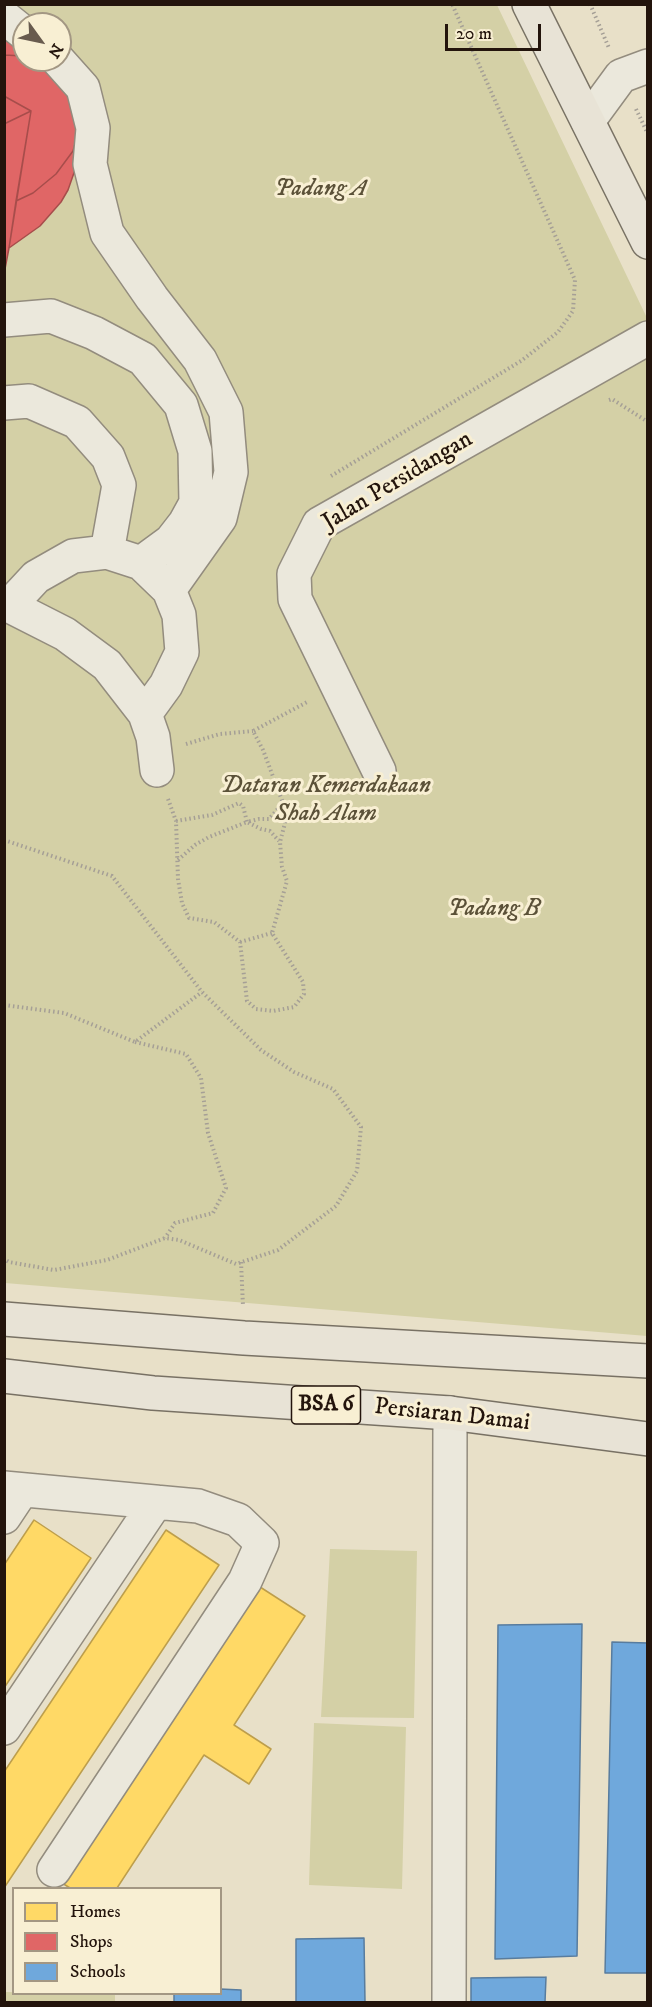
<!DOCTYPE html>
<style>
body{margin:0}
#map{position:relative;width:652px;height:2007px;overflow:hidden;background:#e8e0c8;font-family:"IM FELL DW Pica",serif}
canvas{display:block}
.frame{position:absolute;inset:0;border:6px solid #23140c;pointer-events:none}
.legend{position:absolute;left:12px;top:1887px;width:210px;height:108px;box-sizing:border-box;background:#f8efd3;border:2px solid #a39783;margin:0;padding:8px 10px;list-style:none;font-size:18px;color:#23140c}
.legend li{display:flex;align-items:center;gap:12px;height:30px}
.legend b{width:30px;border:2px solid #a39783}
.north{position:absolute;left:12px;top:12px;width:60px;height:60px;box-sizing:border-box;background:#f8efd3;border:2px solid #a39783;border-radius:50%;rotate:123deg;font-size:16px;font-weight:700;line-height:24px;text-align:center;color:#23140c}
.north::after{content:'';display:block;margin:auto;width:21px;height:27px;background:#685b4e;clip-path:polygon(50% 0,100% 100%,50% 72%,0 100%)}
.scale{position:absolute;left:445px;top:24px;width:96px;height:27px;box-sizing:border-box;border:3px solid #23140c;border-top:0;padding-left:8px;font-size:18px;line-height:21px;white-space:nowrap;color:#23140c;-webkit-text-stroke:4px #f8efd3;paint-order:stroke}
</style>
<div id="map">
<canvas width="652" height="2007"></canvas>
<div class="frame"></div>
<ul class="legend">
<li><b style="height:16px;background:#ffd966"></b>Homes</li>
<li><b style="height:16px;background:#e06666"></b>Shops</li>
<li><b style="height:16px;background:#6fa8dc"></b>Schools</li>
</ul>
<div class="north">N</div>
<div class="scale">20 m</div>
</div>
<script>
const c = document.querySelector('canvas').getContext('2d');
c.lineJoin = 'round';
function paint(path, color) { c.fillStyle = color; c.fill(path, 'evenodd'); }
const toPath = rows => new Path2D(rows.map(r => 'M' + r).join(''));
function trace(path, color, width, dash) { c.strokeStyle = color; c.lineWidth = width; c.lineCap = dash ? 'butt' : 'round'; c.setLineDash(dash || []); c.stroke(path); }
function drawText(font, color, halo, rows, align = 'center') {
  c.font = font + ' "IM FELL DW Pica",serif'; c.lineWidth = 6; c.setLineDash([]); c.textBaseline = 'middle'; c.strokeStyle = halo; c.fillStyle = color; for (const [text, x, y, turn = 0] of rows) {
    c.save(); c.translate(x, y); c.rotate((+turn || 0) * Math.PI / 180); c.textAlign = isNaN(turn) ? turn : align; if (halo) c.strokeText(text, 0, 0); c.fillText(text, 0, 0); c.restore();
  }
}
const green = toPath([
 [4,5,497,5,647,318,647,1336,5,1283],
 [24,24,60,24,60,60,24,60],
 [330,1549,417,1551,414,1718,321,1717],
 [314,1723,406,1727,402,1889,309,1885],
 [5,1992,115,1994,115,2002,5,2002]
]);
const homes = toPath([
 [34,1520,91,1558,4,1688,4,1565,34,1520],
 [166,1530,219,1565,4,1888,4,1772,166,1530],
 [257,1585,305,1616,234,1725,271,1749,249,1784,204,1755,117,1888,70,1888,62,1883,257,1585]
]);
const shops = toPath([
 [4,40,24,49,24,56,4,55,4,40],
 [4,55,24,56,24,60,43,61,69,93,78,133,73,151,56,174,33,193,16,201,31,111,4,96,4,55],
 [4,96,31,111,4,124,4,96],
 [31,111,9,248,4,274,4,124,31,111],
 [78,133,76,167,68,190,61,202,40,226,9,248,16,201,33,193,56,174,73,151,78,133]
]);
const schools = toPath([
 [582,1624,577,1956,495,1959,498,1625,582,1624],
 [612,1642,648,1643,648,1973,605,1973,612,1642],
 [364,1938,365,2002,296,2002,296,1939,364,1938],
 [546,1977,545,2002,471,2002,471,1978,546,1977],
 [220,1989,241,1990,241,2002,174,2002,174,1994,220,1994,220,1989]
]);
const path = toPath([
 [590,4,609,48],
 [636,109,648,134],
 [609,400,612,399,648,422],
 [331,476,521,361,558,332,573,311,575,280,452,4],
 [186,744,220,734,253,731],
 [168,799,176,821,178,879,182,903,189,918,214,922,240,942,247,1001,256,1009,273,1011,294,1007,304,994,303,982,272,933,287,881,282,867,280,842,285,823,283,803,263,750,253,731,309,701],
 [176,821,212,815,239,803,243,806,247,822,259,819,269,819,283,803],
 [4,840,112,876,202,992,261,1050,294,1072,333,1089,361,1127,357,1171,336,1206,278,1250,236,1264,179,1240,165,1238,107,1260,54,1270,9,1262,4,1259],
 [178,860,195,845,209,837,247,822,261,829,270,831,279,841],
 [240,942,272,933],
 [4,1005,64,1013,135,1042,202,992],
 [135,1042,186,1054,201,1078,208,1133,226,1188,213,1213,175,1223,165,1238],
 [241,1262,243,1306]
]);
const minor = toPath([
 [4,17,24,33],
 [58,60,83,88,93,128,90,164,107,233,152,298,200,360,226,412,231,472,220,518,169,590],
 [588,121,621,76,648,66],
 [4,320,51,316,94,333,143,359,181,405,195,451,196,503,185,523,171,541,141,563],
 [4,403,29,401,77,422,108,457,119,485,107,552],
 [4,603,65,634,107,665,145,714,153,737,157,770],
 [10,605,36,577,73,556,107,552,141,563,169,590,179,615,182,652,166,685,145,714],
 [379,771,295,599,294,574,319,524,648,338],
 [4,1488,198,1506,238,1520,262,1543,245,1581,54,1870],
 [4,1517,22,1490],
 [4,1728,156,1502],
 [449,2002,450,1413]
]);
const major = toPath([
 [529,4,648,242],
 [4,1319,244,1338,648,1361],
 [4,1376,153,1393,450,1413,648,1439]
]);
const shields = [
 [326,1405,69]
];
const shieldNames = [
 ["BSA 6",326,1405]
];
const parkNames = [
 ["Padang A",321,190],
 ["Dataran Kemerdakaan",326,787],
 ["Shah Alam",326,815],
 ["Padang B",494,910]
];
const streetNames = [
 ["Jalan Persidangan",398,482,-31],
 ["Persiaran Damai",452,1416,6]
];
paint(green, '#d4d0a6');
paint(homes, '#ffd966');
trace(homes, '#bd9e4b', 1.5);
paint(shops, '#e06666');
trace(shops, '#a74d4b', 1.5);
paint(schools, '#6fa8dc');
trace(schools, '#587c9e', 1.5);
trace(minor, '#938c7e', 36);
trace(major, '#787164', 36);
trace(path, '#a59f96', 4, [1.5, 3]);
trace(minor, '#ebe8dc', 33);
trace(major, '#e8e3d6', 33);
for (const [x, y, w] of shields) { const box = new Path2D(); box.roundRect(x - w / 2, y - 19, w, 38, 4.5); c.fillStyle = '#f8efd3'; c.fill(box); trace(box, '#23140c', 1.5); }
drawText('bold 22px', '#23140c', null, shieldNames);
drawText('italic 24px', '#5b5138', '#f8efd3', parkNames);
drawText('24px', '#23140c', '#f8efd3', streetNames);
</script>
